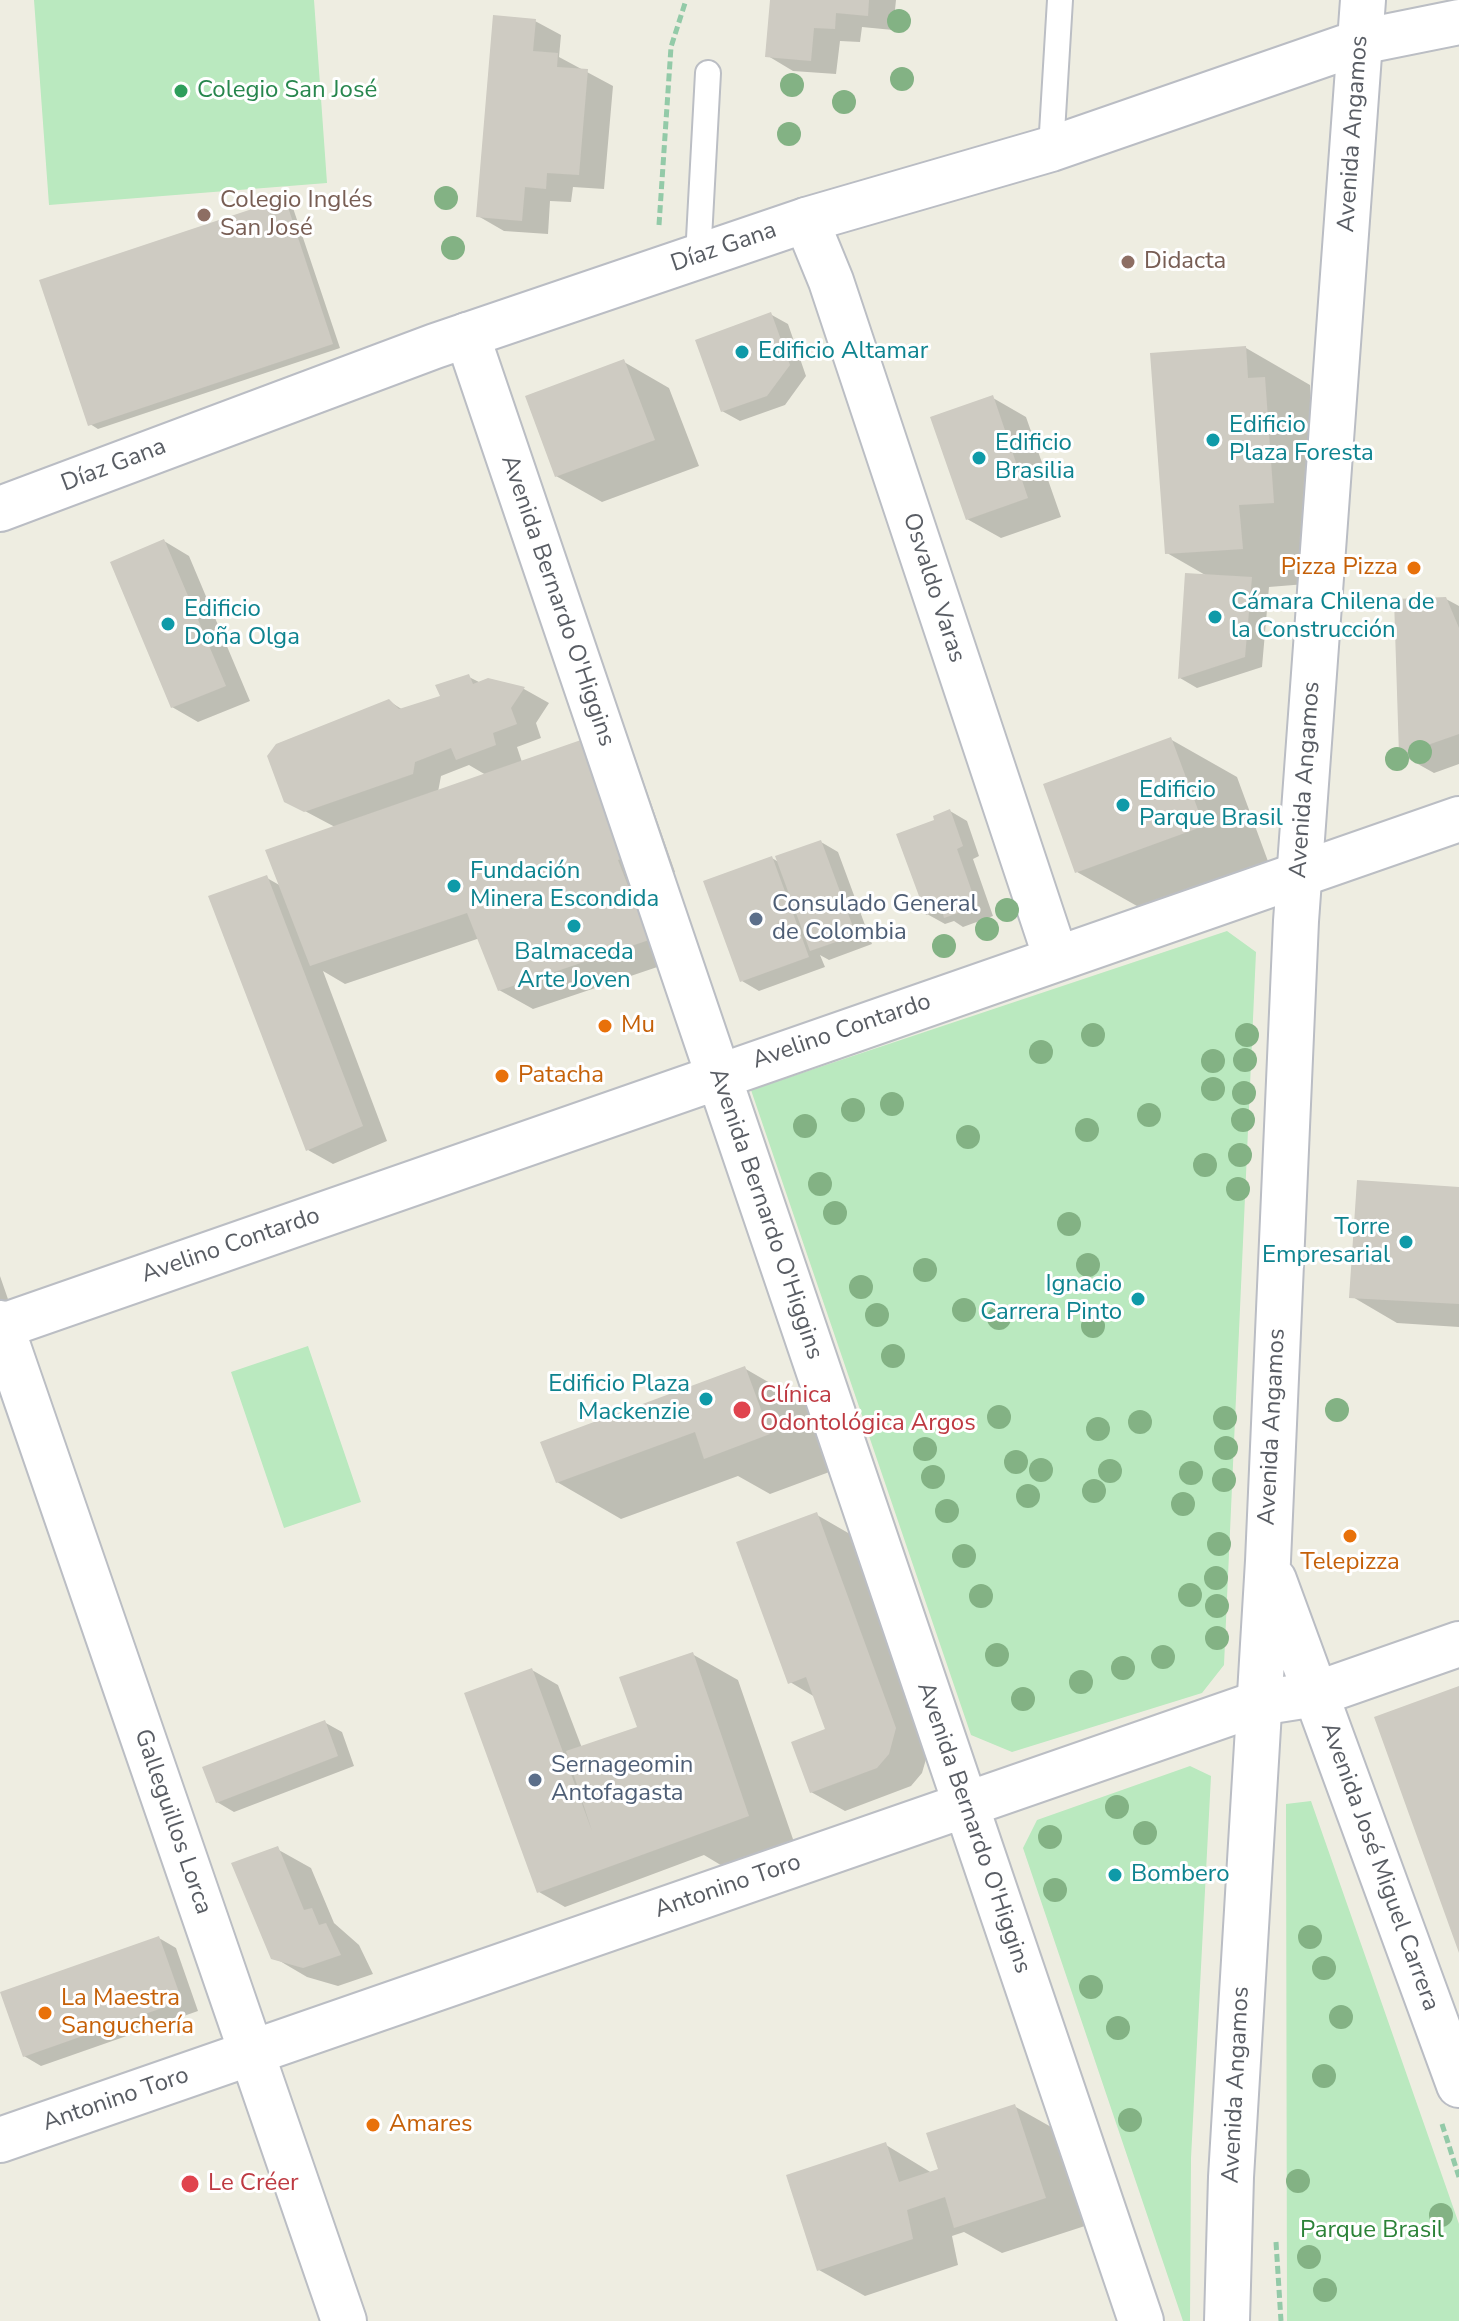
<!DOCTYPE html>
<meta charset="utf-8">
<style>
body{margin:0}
canvas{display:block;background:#eeede1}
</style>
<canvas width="1459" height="2321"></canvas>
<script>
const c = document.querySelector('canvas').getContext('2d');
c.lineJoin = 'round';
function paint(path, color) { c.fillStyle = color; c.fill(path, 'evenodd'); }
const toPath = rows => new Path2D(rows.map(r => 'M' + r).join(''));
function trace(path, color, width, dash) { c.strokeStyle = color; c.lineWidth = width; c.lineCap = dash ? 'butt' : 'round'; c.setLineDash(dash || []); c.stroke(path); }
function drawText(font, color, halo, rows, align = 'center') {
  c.font = font + ' "Nunito Sans",sans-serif'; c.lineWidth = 6; c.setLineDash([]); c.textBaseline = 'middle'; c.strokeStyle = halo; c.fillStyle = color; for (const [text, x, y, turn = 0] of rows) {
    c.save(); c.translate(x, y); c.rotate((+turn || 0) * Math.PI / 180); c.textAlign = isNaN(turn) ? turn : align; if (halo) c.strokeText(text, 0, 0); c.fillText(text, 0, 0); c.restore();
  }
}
const green = toPath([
 [34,0,314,0,327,183,49,205],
 [1227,931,1256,952,1224,1665,1202,1693,1012,1752,971,1735,751,1090],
 [308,1346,361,1502,284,1528,231,1372],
 [1190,1766,1211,1776,1191,2158,1190,2321,1183,2321,1023,1848,1037,1820],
 [1311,1801,1459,2224,1459,2321,1287,2321,1286,1804]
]);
const shadow = toPath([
 [772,0,896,0,893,30,862,27,860,42,840,41,836,74,793,71,768,56],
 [535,21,561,35,559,57,613,86,604,189,573,187,571,202,550,201,548,234,504,231,478,216],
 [284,201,292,205,340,348,98,429,90,424],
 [770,314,788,324,806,376,785,405,740,421,722,411],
 [1246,348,1310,385,1311,405,1328,415,1306,584,1269,587,1262,667,1197,688,1180,678,1207,576,1167,553],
 [624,362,669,388,699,466,602,502,556,476],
 [993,398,1026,417,1061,517,1001,538,967,519],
 [164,541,189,556,250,701,198,722,172,707],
 [1446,599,1459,606,1459,764,1434,773,1400,754],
 [469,677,481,683,488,681,524,689,549,703,536,723,541,738,517,747,522,762,601,735,634,754,675,872,650,879,681,959,533,1009,499,990,480,938,345,984,323,971,387,1141,333,1164,308,1150,267,878,281,886,335,827,286,801,389,701,403,710,442,698],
 [469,765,486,775,438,792,441,776],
 [1170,739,1237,777,1269,864,1144,910,1077,872],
 [950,811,967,821,979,856,973,859,993,916,963,927,954,921,945,924,927,914,937,821],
 [821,842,838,852,872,944,829,960,820,955,825,967,759,991,742,981,772,858,780,863],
 [1459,1189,1459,1327,1397,1323,1351,1296],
 [0,1276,18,1328,0,1334],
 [744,1368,808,1405,832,1471,770,1494,738,1476,621,1519,557,1482],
 [817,1515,850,1534,929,1749,922,1773,911,1786,845,1811,811,1792,827,1730,815,1697,790,1682],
 [692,1654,738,1680,794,1842,724,1867,704,1855,565,1907,539,1892,532,1670,558,1685,582,1748,639,1729],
 [324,1722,342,1732,354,1766,234,1812,217,1802],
 [277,1849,311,1868,334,1923,359,1945,373,1974,338,1986,307,1977,273,1957],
 [159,1938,176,1948,198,2011,41,2066,24,2056],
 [1014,2106,1060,2132,1091,2224,1002,2253,964,2232,952,2236,958,2265,865,2296,819,2270,886,2145,932,2173,941,2171]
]);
const building = toPath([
 [770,0,869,0,868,16,836,13,835,29,814,28,811,61,765,57],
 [493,15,536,19,533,51,558,53,557,67,588,69,579,175,547,173,546,189,525,187,522,221,476,217],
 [285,198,333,344,88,426,39,280],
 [771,312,790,365,767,396,721,412,695,340],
 [1246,346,1248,378,1265,377,1274,503,1239,505,1243,549,1165,554,1150,353],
 [624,359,655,440,555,477,525,396],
 [993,395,1028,498,966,520,930,417],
 [164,539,226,686,171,708,110,562],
 [1185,573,1252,577,1245,657,1178,679],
 [1446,597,1459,628,1459,734,1399,755,1394,599],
 [469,674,473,684,488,678,525,687,511,708,517,724,493,733,496,745,456,760,451,748,415,762,413,774,304,812,284,802,267,756,276,744,389,699,399,709,440,696,435,685],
 [601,733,642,853,618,860,649,940,498,991,467,913,310,966,265,850],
 [1171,737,1204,826,1075,873,1043,784],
 [950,809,963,846,957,849,977,906,944,918,942,910,926,915,896,834,934,820,933,816],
 [821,840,856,935,810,951,775,856],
 [772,856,809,957,740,982,703,881],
 [267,875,363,1126,306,1151,208,896],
 [1357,1180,1459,1187,1459,1304,1349,1298],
 [745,1366,770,1434,704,1459,695,1432,556,1483,540,1442],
 [817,1512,896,1728,889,1754,877,1768,810,1793,791,1742,825,1729,806,1677,788,1684,736,1542],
 [693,1652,749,1816,537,1893,464,1693,532,1668,592,1831,566,1751,637,1727,619,1677],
 [1459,1686,1459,1953,1374,1717],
 [325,1720,338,1756,216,1803,202,1767],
 [278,1846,304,1910,312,1908,319,1925,326,1923,341,1955,303,1968,271,1959,231,1863],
 [159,1936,182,2001,23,2057,0,1992],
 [1015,2104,1046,2198,954,2228,945,2197,907,2210,913,2239,817,2271,786,2175,886,2142,899,2182,938,2169,926,2133]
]);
const path = toPath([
 [659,225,671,47,686,0],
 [1442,2124,1459,2177],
 [1276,2242,1281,2321]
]);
const lane = toPath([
 [1051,149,1060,0],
 [698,257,708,73]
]);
const street = toPath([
 [1360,42,1459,22],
 [806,220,831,281,1056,958],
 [467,335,1141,2321],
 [0,1323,344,2321],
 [0,1327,1459,819],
 [0,2140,1259,1703,1316,1694,1459,1644]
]);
const secondary = toPath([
 [0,509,435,346,806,220,1051,149,1360,42],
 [1274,1580,1459,2085],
 [1227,2321,1231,2177,1268,1561,1296,921,1363,0]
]);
const trees = [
 [899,21],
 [902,79],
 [792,85],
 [844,102],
 [789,134],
 [446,198],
 [453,248],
 [1420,752],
 [1397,759],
 [1007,910],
 [987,929],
 [944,946],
 [1093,1035],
 [1247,1035],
 [1041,1052],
 [1245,1060],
 [1213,1061],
 [1213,1089],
 [1244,1093],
 [892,1104],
 [853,1110],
 [1149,1115],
 [1243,1120],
 [805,1126],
 [1087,1130],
 [968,1137],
 [1240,1155],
 [1205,1165],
 [820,1184],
 [1238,1189],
 [835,1213],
 [1069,1224],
 [1088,1265],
 [925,1270],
 [861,1287],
 [964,1310],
 [877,1315],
 [999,1318],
 [1093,1326],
 [893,1356],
 [1337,1410],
 [999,1417],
 [1225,1418],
 [1140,1422],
 [1098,1429],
 [1226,1448],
 [925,1449],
 [1016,1462],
 [1041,1470],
 [1110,1471],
 [1191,1473],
 [933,1477],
 [1224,1480],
 [1094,1491],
 [1028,1496],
 [1183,1504],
 [947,1511],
 [1219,1544],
 [964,1556],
 [1216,1578],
 [1190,1595],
 [981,1596],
 [1217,1606],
 [1217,1638],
 [997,1655],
 [1163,1657],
 [1123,1668],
 [1081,1682],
 [1023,1699],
 [1117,1807],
 [1145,1833],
 [1050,1837],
 [1055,1890],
 [1310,1937],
 [1324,1968],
 [1091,1987],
 [1341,2017],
 [1118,2028],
 [1324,2076],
 [1130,2120],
 [1298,2181],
 [1441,2215],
 [1309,2257],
 [1325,2290]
];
const markers = [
 [181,91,8,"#2e9e5b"],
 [204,215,8,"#8d6e63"],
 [1128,262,8,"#8d6e63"],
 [742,352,8,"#0f9aa8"],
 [1213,440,8,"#0f9aa8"],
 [979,458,8,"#0f9aa8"],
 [1414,568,8,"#e8710a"],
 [1215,617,8,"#0f9aa8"],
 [168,624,8,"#0f9aa8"],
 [1123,805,8,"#0f9aa8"],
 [454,886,8,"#0f9aa8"],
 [756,919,8,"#5c6f8a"],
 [574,926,8,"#0f9aa8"],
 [605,1026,8,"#e8710a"],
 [502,1076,8,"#e8710a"],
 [1406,1242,8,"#0f9aa8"],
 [1138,1299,8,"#0f9aa8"],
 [706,1399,8,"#0f9aa8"],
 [742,1410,10,"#e0444e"],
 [1350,1536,8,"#e8710a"],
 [535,1780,8,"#5c6f8a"],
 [1115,1875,8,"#0f9aa8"],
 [45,2013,8,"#e8710a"],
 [373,2125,8,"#e8710a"],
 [190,2184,10,"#e0444e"]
];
const leisureNames = [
 ["Colegio San José",197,91]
];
const streetNames = [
 ["Avenida Angamos",1354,134,-86],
 ["Díaz Gana",724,248,-19],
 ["Díaz Gana",114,466,-21],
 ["Osvaldo Varas",933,588,72],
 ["Avenida Bernardo O'Higgins",557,601,71],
 ["Avenida Angamos",1306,780,-86],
 ["Avelino Contardo",842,1032,-19],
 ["Avenida Bernardo O'Higgins",765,1214,71],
 ["Avelino Contardo",231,1246,-19],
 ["Avenida Angamos",1273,1427,-87],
 ["Galleguillos Lorca",172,1822,71],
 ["Avenida Bernardo O'Higgins",973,1828,71],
 ["Avenida José Miguel Carrera",1379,1867,70],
 ["Antonino Toro",728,1887,-19],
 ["Avenida Angamos",1237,2085,-87],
 ["Antonino Toro",116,2100,-19]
];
const educationNames = [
 ["Colegio Inglés",220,201],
 ["San José",220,229],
 ["Didacta",1144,262]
];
const cultureNames = [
 ["Edificio Altamar",758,352],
 ["Edificio",1229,426],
 ["Plaza Foresta",1229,454],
 ["Edificio",995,444],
 ["Brasilia",995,472],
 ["Cámara Chilena de",1231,603],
 ["la Construcción",1231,631],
 ["Edificio",184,610],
 ["Doña Olga",184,638],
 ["Edificio",1139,791],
 ["Parque Brasil",1139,819],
 ["Fundación",470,872],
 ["Minera Escondida",470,900],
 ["Balmaceda",574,953,"center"],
 ["Arte Joven",574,981,"center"],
 ["Torre",1390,1228,"right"],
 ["Empresarial",1390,1256,"right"],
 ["Ignacio",1122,1285,"right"],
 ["Carrera Pinto",1122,1313,"right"],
 ["Edificio Plaza",690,1385,"right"],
 ["Mackenzie",690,1413,"right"],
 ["Bombero",1131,1875]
];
const foodNames = [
 ["Pizza Pizza",1398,568,"right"],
 ["Mu",621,1026],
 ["Patacha",518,1076],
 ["Telepizza",1350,1563,"center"],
 ["La Maestra",61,1999],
 ["Sanguchería",61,2027],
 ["Amares",389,2125]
];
const serviceNames = [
 ["Consulado General",772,905],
 ["de Colombia",772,933],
 ["Sernageomin",551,1766],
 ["Antofagasta",551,1794]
];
const healthNames = [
 ["Clínica",760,1396],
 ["Odontológica Argos",760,1424],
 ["Le Créer",208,2184]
];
const parkNames = [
 ["Parque Brasil",1372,2231]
];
paint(green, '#bae9bf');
paint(shadow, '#0003');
paint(building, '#cecbc2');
trace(lane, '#bbbec4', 28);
trace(street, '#bbbec4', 48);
trace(secondary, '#babdc4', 48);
trace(path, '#93caa8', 5, [8, 4]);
trace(lane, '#fff', 24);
trace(street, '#fff', 44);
trace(secondary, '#fff', 44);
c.fillStyle = '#83b284';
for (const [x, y] of trees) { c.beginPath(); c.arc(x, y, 12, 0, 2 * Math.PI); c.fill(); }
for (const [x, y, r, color] of markers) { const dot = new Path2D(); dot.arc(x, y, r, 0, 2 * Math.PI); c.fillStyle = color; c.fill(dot); trace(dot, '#fff', 3); }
drawText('24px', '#27864d', '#fff', leisureNames, 'left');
drawText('24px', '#595d64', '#fff', streetNames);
drawText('24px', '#785e54', '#fff', educationNames, 'left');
drawText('24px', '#0d838f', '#fff', cultureNames, 'left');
drawText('24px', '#c56008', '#fff', foodNames, 'left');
drawText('24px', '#4e5e75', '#fff', serviceNames, 'left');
drawText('24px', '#be3a42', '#fff', healthNames, 'left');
drawText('24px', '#2b8237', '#fff', parkNames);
</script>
